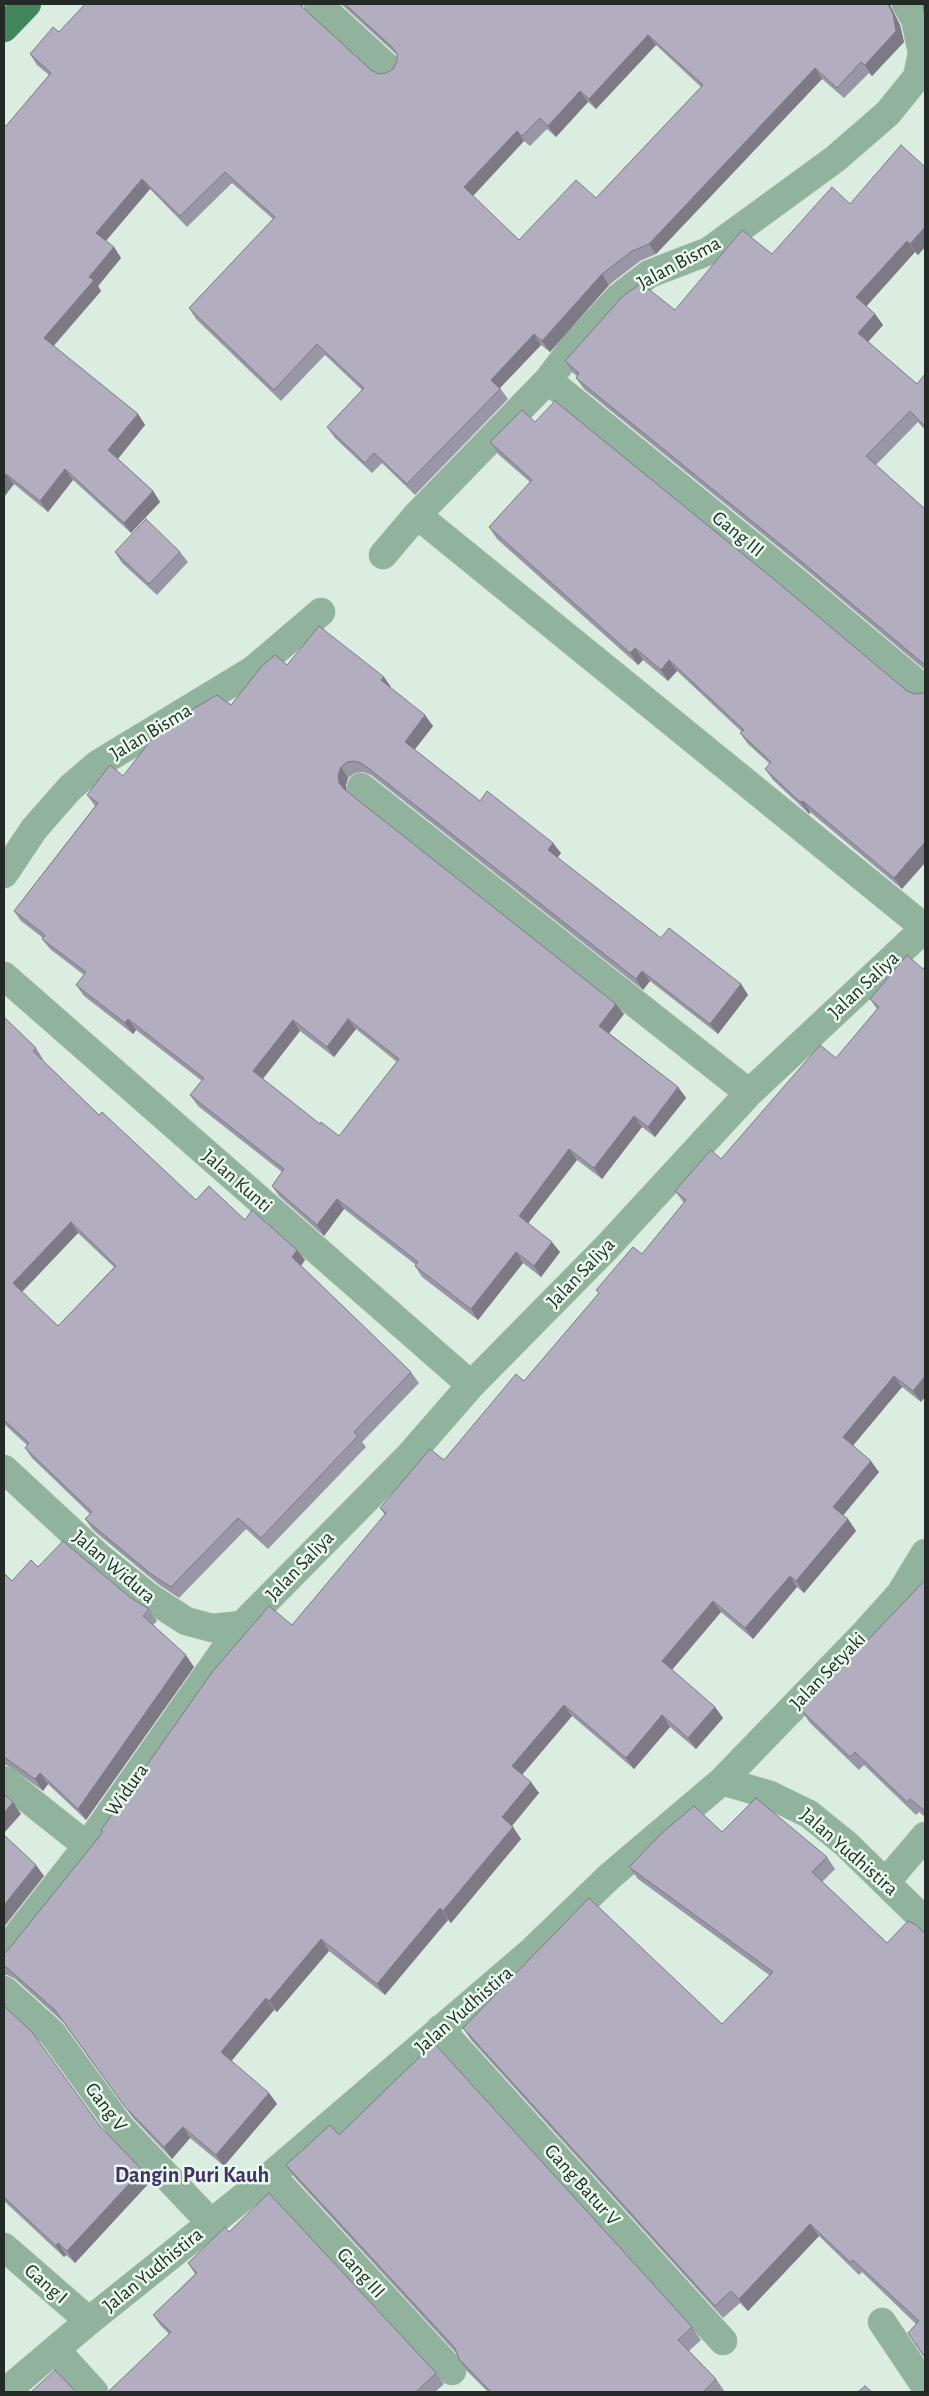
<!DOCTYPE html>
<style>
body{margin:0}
#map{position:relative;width:929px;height:2396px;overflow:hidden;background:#dbede0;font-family:"Alegreya Sans",sans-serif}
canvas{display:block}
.frame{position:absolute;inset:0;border:5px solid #242b26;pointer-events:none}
</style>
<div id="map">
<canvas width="929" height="2396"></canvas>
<div class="frame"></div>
</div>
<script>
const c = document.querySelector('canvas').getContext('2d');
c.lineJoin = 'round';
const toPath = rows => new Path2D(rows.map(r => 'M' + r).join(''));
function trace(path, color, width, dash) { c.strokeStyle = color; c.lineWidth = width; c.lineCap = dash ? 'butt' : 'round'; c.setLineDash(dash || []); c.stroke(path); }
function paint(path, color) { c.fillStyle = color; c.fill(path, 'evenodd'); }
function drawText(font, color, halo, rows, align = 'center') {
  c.font = font + ' "Alegreya Sans",sans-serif'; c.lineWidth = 5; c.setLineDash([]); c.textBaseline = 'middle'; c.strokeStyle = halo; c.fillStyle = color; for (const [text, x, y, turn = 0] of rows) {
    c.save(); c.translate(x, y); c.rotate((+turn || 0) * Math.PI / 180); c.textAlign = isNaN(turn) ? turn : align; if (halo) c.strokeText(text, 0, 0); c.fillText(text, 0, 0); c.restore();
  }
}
const minor = toPath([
 [318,4,389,69],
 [548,380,794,580,925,690],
 [417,515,925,928],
 [383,555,417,515,548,380,574,346,619,297,649,274,709,251,835,159,888,113,917,77,922,53,915,19,906,4],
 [361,787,749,1093],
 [4,874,34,829,70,788,98,764,253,670,321,612],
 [4,976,471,1385],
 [4,1469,99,1557,149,1597,186,1621,212,1628,242,1625],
 [4,1780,87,1846],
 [722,1781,865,1633,900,1594,925,1553],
 [886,1882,925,1836],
 [4,1952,87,1846,242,1625,410,1455,471,1385,607,1247,749,1093,925,928],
 [4,1990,52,2033,121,2128,211,2223],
 [440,2029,723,2341],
 [271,2175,452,2371],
 [4,2247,89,2321],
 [882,2322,925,2386],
 [56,2350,94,2392],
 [5,2392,89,2321,271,2175,532,1951,610,1876,722,1781,770,1795,809,1814,846,1844,925,1921]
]);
const major = toPath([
 [4,28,27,4]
]);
const wall = toPath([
 [303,4,303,8,371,70,379,74,386,73,393,69,397,61,397,55,341,4,891,4,890,5,900,25,904,42,872,76,869,73,844,98,822,79,656,254,640,261,609,285,550,352,541,345,500,388,508,399,415,495,382,463,372,473,335,438,327,427,362,390,325,355,281,401,196,319,189,308,273,219,232,183,187,227,150,189,106,241,114,247,121,258,98,286,101,291,54,346,138,414,145,425,118,459,153,491,160,502,131,533,73,480,48,512,14,484,4,497,6,126,49,75,37,65,30,54,59,32],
 [656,45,701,87,596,198,519,240,473,196,524,141,530,146,547,129,556,137,588,102,596,109],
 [925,167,925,247,918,255,915,252,866,306,875,314,883,325,868,342,917,384,925,374,925,430,918,422,876,465,925,509,925,670,804,568,584,389,576,378,577,376,573,373,565,361,675,310,772,254,850,204],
 [535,422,776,581,902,889,810,812,809,814,806,811,773,780,765,769,770,764,748,744,740,733,742,732,677,671,668,681,643,660,638,665,497,539,489,527,530,482,498,454,490,442],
 [115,552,180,552,188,562,157,595,122,563],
 [287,665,391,687,390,688,433,726,414,750,480,801,561,853,557,858,661,938,741,984,748,995,718,1034,650,981,643,990,371,775,363,772,355,773,348,778,346,785,346,791,624,1014,609,1033,678,1087,686,1098,655,1137,642,1127,602,1179,577,1160,528,1223,560,1252,541,1277,523,1263,478,1320,422,1277,415,1266,416,1265,344,1209,324,1236,279,1196,272,1186,282,1172,198,1106,190,1095,202,1081,136,1030,133,1034,84,996,76,985,84,975,50,949,42,939,43,938,21,921,14,911,95,806,87,795,123,776,189,715,231,705],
 [356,1029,397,1062,339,1136,320,1124,263,1079,300,1031,334,1057],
 [907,955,921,1402,902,1387,853,1445,879,1472,843,1515,848,1519,856,1531,804,1593,797,1587,753,1639,721,1612,672,1670,715,1707,723,1718,696,1749,670,1727,634,1769,572,1716,522,1775,539,1793,512,1826,521,1839,451,1923,448,1920,385,1995,329,1951,277,2012,274,2010,231,2061,269,2093,277,2104,224,2166,190,2138,172,2159,133,2118,63,2022,14,1978,7,1975,4,1975,4,1954,8,1950,103,1833,101,1830,292,1625,385,1515,380,1508,444,1460,524,1381,599,1293,596,1290,642,1254,684,1203,675,1191,721,1159,836,1058,877,1009,870,999],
 [4,1017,36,1048,43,1059,42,1060,99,1115,196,1200,245,1220,297,1250,305,1260,301,1266,411,1372,419,1383,362,1442,366,1447,268,1549,246,1529,179,1598,158,1584,93,1530,85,1519,90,1514,32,1458,25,1448,27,1445,4,1424],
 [78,1233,114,1267,58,1326,22,1292],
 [38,1567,131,1598,149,1609,157,1621,153,1625,194,1667,86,1820,48,1784,43,1791,7,1765,4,1765,4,1573,12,1581],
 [925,1580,925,1817,919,1812,916,1815,864,1765,859,1770,810,1723,801,1710],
 [722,1832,827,1857,835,1869,822,1882,887,1943,925,1934,925,2359,908,2333,916,2324,862,2272,859,2275,819,2236,748,2311,740,2303,723,2318,471,2040,463,2028,722,2024,769,1975,638,1879,629,1867],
 [4,2006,100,2126,142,2170,150,2182,75,2263,66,2255,64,2257,4,2201],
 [339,2135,692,2327,701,2340,689,2351,716,2379,725,2392,488,2392,467,2371,459,2359,456,2353,295,2178,286,2165],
 [229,2232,436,2373,444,2384,435,2392,108,2392,169,2334,161,2326,153,2315,195,2274,188,2263]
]);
const shadedWall = toPath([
 [888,4,891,4,890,5,900,25,904,42,872,76,865,65],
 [648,35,656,45,596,109,589,99],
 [815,68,822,79,656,254,649,244],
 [580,91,588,102,556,137,548,126],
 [517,131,524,141,471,198,464,187],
 [142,179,150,189,103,244,96,233],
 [925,227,925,247,918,255,910,244],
 [907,241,915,252,864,309,856,297],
 [114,247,121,258,98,286,101,291,51,348,44,338,89,277],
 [602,274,609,285,550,352,542,341],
 [875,314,883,325,866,344,858,333],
 [534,334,541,345,498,390,491,380],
 [138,414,145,425,116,461,108,450],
 [65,469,73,480,48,512,40,501],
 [6,474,14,484,4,497,4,477],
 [153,491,160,502,131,533,124,523],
 [635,648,643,660,638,665,630,653],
 [669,660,677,671,668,681,661,670],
 [384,677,391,687,388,691,381,680],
 [425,715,433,726,412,753,405,742],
 [341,767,348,778,346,785,347,793,339,783,338,775],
 [803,801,810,812,809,814,801,802],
 [925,842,925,863,902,889,894,878],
 [553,843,561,853,555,861,548,850],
 [642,971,650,981,643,990,636,979],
 [741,984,748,995,718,1034,710,1024],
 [616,1004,624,1014,607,1036,599,1026],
 [128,1019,136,1030,133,1034,125,1023],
 [348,1019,356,1029,334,1057,327,1047],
 [293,1020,300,1031,260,1082,253,1071],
 [678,1087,686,1098,655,1137,648,1127],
 [634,1116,642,1127,602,1179,594,1168],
 [569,1149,577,1160,526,1226,519,1216],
 [337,1199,344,1209,324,1236,317,1225],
 [71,1222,78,1233,20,1294,13,1283],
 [552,1242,560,1252,541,1277,534,1266],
 [297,1250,305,1260,299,1268,292,1257],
 [516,1252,523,1263,478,1320,471,1309],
 [894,1376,902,1387,851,1448,843,1437],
 [925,1376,925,1397,921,1402,913,1391],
 [871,1461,879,1472,841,1518,833,1507],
 [848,1519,856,1531,804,1593,796,1581],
 [790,1576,797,1587,753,1639,745,1628],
 [713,1601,721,1612,670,1672,662,1661],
 [186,1655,194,1667,86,1820,78,1809],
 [564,1705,572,1716,520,1777,512,1766],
 [715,1707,723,1718,696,1749,688,1738],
 [662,1715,670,1727,634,1769,626,1758],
 [40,1773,48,1784,43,1791,35,1779],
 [531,1782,539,1793,510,1828,502,1817],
 [13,1802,21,1814,4,1833,4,1813],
 [513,1827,521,1839,451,1923,443,1911],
 [36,1865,44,1876,4,1927,4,1905],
 [440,1908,448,1920,385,1995,377,1984],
 [321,1939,329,1951,277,2012,269,2001],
 [266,1998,274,2010,229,2064,221,2052],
 [269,2093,277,2104,224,2166,216,2155],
 [183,2127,190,2138,172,2159,164,2147],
 [142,2170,150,2182,75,2263,67,2251],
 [810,2224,819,2236,748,2311,739,2299],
 [58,2243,66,2255,64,2257,56,2246]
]);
const building = toPath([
 [85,4,299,4,371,70,379,74,386,73,393,69,397,61,397,54,392,47,345,4,888,4,893,14,896,31,865,65,861,62,837,88,815,68,649,244,632,251,602,274,542,341,534,334,491,380,500,389,407,484,374,453,365,463,327,427,364,388,317,344,274,390,189,308,275,217,225,172,180,216,142,179,96,233,114,247,89,277,94,280,44,338,138,414,108,450,153,491,124,523,65,469,40,501,6,474,4,477,4,124,6,126,51,73,30,54,53,27,59,32,85,4],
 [648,35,703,85,596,198,576,180,519,240,464,187,517,131,522,136,540,118,548,126,580,91,589,99,648,35],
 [922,4,925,4,925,18,923,5,922,4],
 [901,145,925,167,925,227,910,244,907,241,856,297,875,314,858,333,917,384,925,374,925,426,910,411,866,456,925,509,925,665,796,557,576,378,579,373,565,361,622,297,641,283,675,310,742,230,772,254,832,187,850,204,901,145],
 [555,401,776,581,907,691,915,694,923,693,925,692,925,842,894,878,803,801,801,802,798,800,765,769,771,762,740,733,744,730,669,660,661,670,635,648,630,653,489,527,532,480,490,442,522,410,535,422,555,401],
 [146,519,180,552,149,584,115,552,146,519],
 [319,626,384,677,381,680,425,715,405,742,480,801,487,791,553,843,548,850,661,938,669,928,741,984,710,1024,642,971,636,979,363,764,355,761,347,762,341,767,338,775,339,783,344,789,616,1004,599,1026,678,1087,648,1127,634,1116,594,1168,569,1149,519,1216,552,1242,534,1266,516,1252,471,1309,415,1266,418,1262,337,1199,317,1225,272,1186,284,1169,190,1095,204,1078,128,1019,125,1023,76,985,86,972,42,939,45,935,14,911,98,803,87,795,110,765,123,776,158,731,187,713,189,715,193,709,217,695,231,705,262,666,275,655,287,665,319,626],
 [348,1019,399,1059,339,1136,321,1122,320,1124,253,1071,293,1020,327,1047,348,1019],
 [907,955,923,969,925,966,925,1376,913,1391,894,1376,843,1437,871,1461,833,1507,848,1519,796,1581,790,1576,745,1628,713,1601,662,1661,715,1707,688,1738,662,1715,626,1758,564,1705,512,1766,531,1782,502,1817,513,1827,443,1911,440,1908,377,1984,321,1939,269,2001,266,1998,221,2052,269,2093,216,2155,183,2127,164,2147,125,2107,55,2010,6,1967,4,1966,4,1954,8,1950,103,1832,101,1830,213,1671,269,1606,292,1625,386,1513,380,1508,430,1449,444,1460,516,1374,524,1381,599,1293,596,1290,633,1247,642,1254,686,1200,675,1191,711,1150,721,1159,820,1045,836,1058,879,1007,870,999,907,955],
 [4,1017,36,1048,33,1051,99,1115,102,1112,196,1200,209,1186,245,1220,252,1210,297,1250,292,1257,411,1372,354,1432,358,1436,261,1538,238,1518,171,1587,151,1574,85,1519,92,1512,25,1448,29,1443,4,1420,4,1017],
 [71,1222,116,1266,58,1326,13,1283,71,1222],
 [63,1541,131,1598,149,1609,143,1616,186,1655,78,1809,40,1773,35,1779,4,1757,4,1573,12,1581,31,1560,38,1567,63,1541],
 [925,1580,925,1716,924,1718,925,1719,925,1811,910,1799,907,1802,855,1752,850,1757,801,1710,925,1580],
 [4,1794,13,1802,4,1813,4,1794],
 [756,1798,827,1857,812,1872,887,1943,908,1921,915,1924,925,1934,925,2356,921,2352,908,2333,919,2321,853,2260,850,2262,810,2224,739,2299,731,2291,715,2306,463,2028,589,1898,722,2024,773,1972,629,1867,663,1832,694,1806,722,1832,756,1798],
 [4,1835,36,1865,4,1905,4,1835],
 [4,2006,32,2032,100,2126,142,2170,67,2251,58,2243,56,2246,4,2197,4,2006],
 [434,2043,692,2327,678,2340,716,2379,703,2392,491,2392,459,2359,455,2348,286,2165,330,2125,339,2135,434,2043],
 [269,2193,436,2373,416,2392,108,2392,171,2332,153,2315,197,2273,188,2263,225,2227,229,2232,269,2193],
 [55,2370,76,2392,31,2392,55,2370],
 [865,2386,872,2392,858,2392,865,2386]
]);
const streetNames = [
 ["Jalan Bisma",679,263,-28],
 ["Gang III",738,534,39],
 ["Jalan Bisma",151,732,-31],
 ["Jalan Saliya",864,985,-43],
 ["Jalan Kunti",237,1181,41],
 ["Jalan Saliya",581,1273,-46],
 ["Jalan Saliya",300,1566,-46],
 ["Jalan Widura",114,1567,40],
 ["Jalan Setyaki",828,1671,-46],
 ["Widura",127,1790,-55],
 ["Jalan Yudhistira",849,1852,41],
 ["Jalan Yudhistira",464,2010,-41],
 ["Gang V",106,2107,53],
 ["Gang Batur V",582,2185,48],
 ["Jalan Yudhistira",153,2270,-39],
 ["Gang III",361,2273,47],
 ["Gang I",46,2284,41]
];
const quarterNames = [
 ["Dangin Puri Kauh",192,2175]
];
trace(minor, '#bacabf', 29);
trace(major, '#bacabf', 29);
trace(minor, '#91b39d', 28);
trace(major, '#43865e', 28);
paint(wall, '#9996a5');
paint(shadedWall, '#7d7a86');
paint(building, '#b2aec0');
trace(building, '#7d7a86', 1);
drawText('20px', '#242b26', '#e8faed', streetNames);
drawText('bold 22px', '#442f6b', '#e8faed', quarterNames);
</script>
